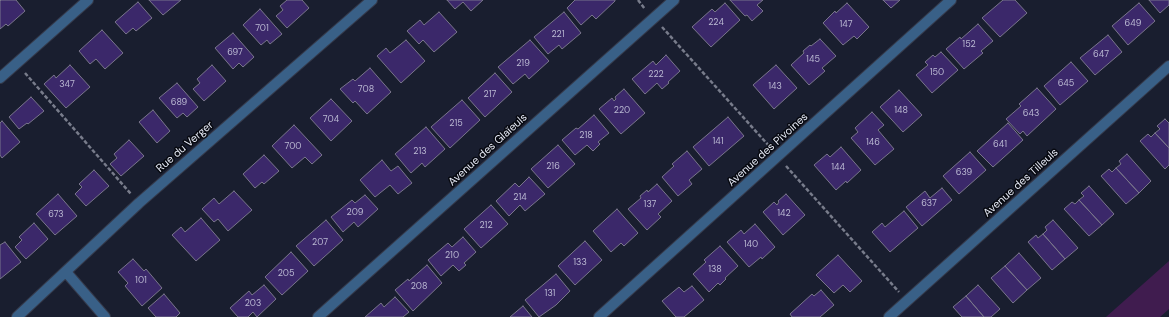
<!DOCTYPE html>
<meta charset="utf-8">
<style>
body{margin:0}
canvas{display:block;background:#191e2f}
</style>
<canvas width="1169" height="317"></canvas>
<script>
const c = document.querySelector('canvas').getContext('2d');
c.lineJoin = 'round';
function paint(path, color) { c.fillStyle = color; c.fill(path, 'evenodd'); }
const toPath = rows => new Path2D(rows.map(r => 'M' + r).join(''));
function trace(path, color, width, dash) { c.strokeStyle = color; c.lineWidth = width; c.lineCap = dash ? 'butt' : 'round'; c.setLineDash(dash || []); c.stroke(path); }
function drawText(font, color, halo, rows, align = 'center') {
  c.font = font + ' "DM Sans",sans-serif'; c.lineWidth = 3; c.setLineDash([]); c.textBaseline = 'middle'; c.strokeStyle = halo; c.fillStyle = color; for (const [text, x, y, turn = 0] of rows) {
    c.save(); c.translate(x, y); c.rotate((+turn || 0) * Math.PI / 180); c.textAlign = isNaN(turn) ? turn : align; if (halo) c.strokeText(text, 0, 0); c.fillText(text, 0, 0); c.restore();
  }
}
const green = toPath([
 [1169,261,1169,309,1160,317,1106,317]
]);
const building = toPath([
 [1,0,16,0,25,11,8,26,6,24,0,29,0,1,1,0],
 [149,0,181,0,163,15,149,0],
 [287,0,302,0,309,8,287,28,276,16,283,10,280,6,287,0],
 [447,0,483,0,471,11,463,2,455,9,447,0],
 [575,0,615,0,615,1,596,19,592,15,581,25,567,8,575,0],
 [730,0,763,0,757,5,763,11,752,21,747,15,745,16,730,0],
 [883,0,900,0,891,8,883,0],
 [1003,0,1015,0,1027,13,1000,37,982,18,1003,0],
 [1149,0,1169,0,1169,5,1160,13,1149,0],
 [138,2,152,18,136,31,133,28,126,34,115,22,138,2],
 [725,3,740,20,711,47,692,27,712,9,715,12,725,3],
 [847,3,869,27,857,39,854,36,843,45,823,23,835,11,836,13,847,3],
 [1139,3,1155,21,1128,45,1112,26,1139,3],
 [260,9,282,34,270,44,267,40,261,45,243,25,260,9],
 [439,12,457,32,434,52,423,40,419,44,407,31,420,20,424,25,439,12],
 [564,12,581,33,562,49,559,45,548,54,534,37,564,12],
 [978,24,993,41,981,51,983,53,964,69,946,49,960,37,961,39,978,24],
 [102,30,123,53,105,69,96,59,90,64,79,51,102,30],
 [233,33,254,57,243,67,239,63,233,69,215,48,233,33],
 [1108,35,1122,52,1095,75,1080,58,1108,35],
 [820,39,836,56,822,68,825,71,809,85,791,65,804,53,803,51,810,45,811,46,820,39],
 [406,40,425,61,401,83,377,56,386,48,390,53,406,40],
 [530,40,549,61,529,79,525,74,513,84,498,67,530,40],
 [941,52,958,70,932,93,916,75,928,65,925,62,933,55,935,57,941,52],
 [666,55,680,71,668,82,669,83,662,89,657,83,645,94,632,79,653,61,656,65,666,55],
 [1071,62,1088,81,1060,105,1044,86,1071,62],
 [70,65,90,87,66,108,44,84,54,75,56,78,70,65],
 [212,65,226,81,204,101,193,89,200,83,197,79,212,65],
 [776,65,797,88,774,109,753,85,776,65],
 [370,68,391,92,367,114,355,101,353,103,340,89,353,79,355,81,370,68],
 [495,73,512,92,485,117,468,98,495,73],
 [177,83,198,107,187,117,183,113,177,118,159,98,177,83],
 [1037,88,1056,109,1027,136,1023,131,1020,134,1006,119,1021,106,1019,104,1037,88],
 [624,89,645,113,621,134,599,109,612,98,614,101,616,99,615,97,624,89],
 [899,90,922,115,903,132,880,107,899,90],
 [31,97,44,111,28,124,27,123,19,129,9,117,31,97],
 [331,99,352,121,331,141,310,118,331,99],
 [462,100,480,120,450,148,431,127,462,100],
 [153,110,170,131,157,143,139,122,153,110],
 [872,112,884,125,878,130,894,149,875,165,851,138,858,132,855,128,872,112],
 [594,115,609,133,598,142,600,144,593,151,587,145,575,155,562,140,576,128,578,129,594,115],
 [728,117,744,136,709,166,693,147,728,117],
 [1165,119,1169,123,1169,148,1155,133,1160,129,1157,126,1165,119],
 [2,121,20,142,2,158,0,155,0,123,2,121],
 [1008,123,1023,140,993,167,977,151,1008,123],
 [294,125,322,155,312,164,305,157,292,168,272,146,294,125],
 [426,127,445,149,425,167,422,163,411,173,395,154,426,127],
 [1155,133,1169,148,1169,165,1165,169,1140,141,1148,134,1151,137,1155,133],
 [129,140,144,156,121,176,110,164,117,158,114,154,129,140],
 [558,145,575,164,548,188,531,169,558,145],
 [841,147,861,170,847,183,846,181,836,190,814,165,827,154,830,157,841,147],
 [687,151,702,169,689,180,692,184,678,196,662,177,674,166,672,164,687,151],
 [970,152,986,170,959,194,943,176,970,152],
 [1127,154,1151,181,1139,193,1116,168,1121,164,1119,161,1127,154],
 [264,155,279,171,264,184,262,182,255,188,243,174,264,155],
 [382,160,391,171,398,166,412,183,398,194,390,185,375,197,360,180,382,160],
 [1116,168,1139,193,1126,204,1101,176,1109,169,1112,172,1116,168],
 [94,170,109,186,86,206,75,194,82,187,79,184,94,170],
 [529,177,545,194,525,211,520,205,509,216,496,201,515,183,519,187,529,177],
 [657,184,672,201,658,214,661,217,647,230,628,209,641,198,640,196,647,190,648,192,657,184],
 [1089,186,1114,214,1102,225,1079,200,1084,196,1081,193,1089,186],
 [942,188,952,200,922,226,906,207,925,191,930,198,942,188],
 [234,191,252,210,228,231,218,219,214,222,202,209,214,198,219,204,234,191],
 [58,194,77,216,55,235,36,214,58,194],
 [786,194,805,215,783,235,763,212,774,202,777,205,779,202,778,201,786,194],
 [365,195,378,209,358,227,354,222,343,232,331,217,352,200,355,203,365,195],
 [1079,200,1102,225,1089,236,1064,209,1072,202,1075,204,1079,200],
 [491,205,508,224,481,248,464,229,491,205],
 [617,209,638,233,624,246,621,243,611,252,593,231,617,209],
 [904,211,918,228,890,252,872,232,882,223,885,227,904,211],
 [201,218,220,240,196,261,172,235,181,227,185,232,201,218],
 [326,220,343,240,314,266,296,246,326,220],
 [1053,220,1078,248,1065,259,1043,234,1047,230,1045,227,1053,220],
 [34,223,48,239,26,259,15,247,22,240,19,237,34,223],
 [755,224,775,247,762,259,761,257,749,267,727,242,741,230,744,234,755,224],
 [1043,234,1065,259,1052,270,1028,242,1036,235,1038,238,1043,234],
 [463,237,476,252,464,263,466,265,459,271,453,265,441,276,428,260,448,243,452,247,463,237],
 [585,241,602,260,575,285,558,266,585,241],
 [5,242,21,262,0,279,0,245,5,242],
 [720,246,738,266,725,278,726,279,720,285,718,283,709,292,693,274,706,262,704,260,720,246],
 [291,252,308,271,282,295,265,277,291,252],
 [1019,253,1041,278,1027,290,1005,266,1019,253],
 [838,255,862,281,850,292,843,285,834,293,816,275,838,255],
 [133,259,144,271,146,269,162,288,142,306,125,286,128,283,118,272,133,259],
 [427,265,442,283,413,311,395,290,408,279,409,281,427,265],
 [1005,266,1027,290,1013,303,991,278,1005,266],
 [556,274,570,291,556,305,539,317,525,300,556,274],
 [264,285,276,299,257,317,253,312,248,317,238,317,230,308,249,291,252,295,264,285],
 [978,285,1000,309,991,317,984,317,966,296,978,285],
 [692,286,704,300,684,317,676,317,662,301,679,287,684,292,692,286],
 [821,290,834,305,820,317,792,317,790,314,812,294,814,296,821,290],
 [164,294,180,313,176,317,156,317,148,308,164,294],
 [966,296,984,317,962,317,953,307,966,296],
 [395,297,409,312,403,317,365,317,381,303,384,307,395,297],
 [523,306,532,317,510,317,523,306]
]);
const path = toPath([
 [638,0,645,9],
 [662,27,770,147],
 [25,73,131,194],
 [786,166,899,292]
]);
const minor = toPath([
 [0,78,88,0],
 [66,272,105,317],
 [17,317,139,203,372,0],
 [318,317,674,0],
 [599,317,951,0],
 [889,317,1169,66]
]);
const numberNames = [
 ["224",716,23],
 ["649",1133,24],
 ["147",846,25],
 ["701",262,29],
 ["221",558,35],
 ["152",969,45],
 ["697",235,53],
 ["647",1101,55],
 ["145",813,60],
 ["219",523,64],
 ["150",937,73],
 ["222",656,75],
 ["645",1066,84],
 ["347",67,85],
 ["143",775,87],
 ["708",366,90],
 ["217",490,95],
 ["689",179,103],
 ["220",622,111],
 ["148",901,111],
 ["643",1031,114],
 ["704",331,120],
 ["215",456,124],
 ["218",586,136],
 ["141",718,142],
 ["146",873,143],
 ["641",1000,145],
 ["700",293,147],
 ["213",420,152],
 ["216",553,167],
 ["144",838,168],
 ["639",964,173],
 ["214",520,198],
 ["637",929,204],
 ["137",650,205],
 ["209",355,213],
 ["142",784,214],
 ["673",56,215],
 ["212",486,226],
 ["207",320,243],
 ["140",751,245],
 ["210",452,256],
 ["133",580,263],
 ["138",715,270],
 ["205",286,274],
 ["101",141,281],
 ["208",419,287],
 ["131",550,294],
 ["203",253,304]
];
const streetNames = [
 ["Rue du Verger",185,147,-41],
 ["Avenue des Glaïeuls",488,150,-42],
 ["Avenue des Pivoines",768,150,-42],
 ["Avenue des Tilleuls",1021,183,-42]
];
paint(green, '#401c4f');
paint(building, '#3b286a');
trace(building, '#79758b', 1);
trace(minor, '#353a4b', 12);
trace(path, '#787c8b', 2.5, [4, 2]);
trace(minor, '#396087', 10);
drawText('9px', '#bab8d2', null, numberNames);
drawText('11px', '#e4e8f4', '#070910', streetNames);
</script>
